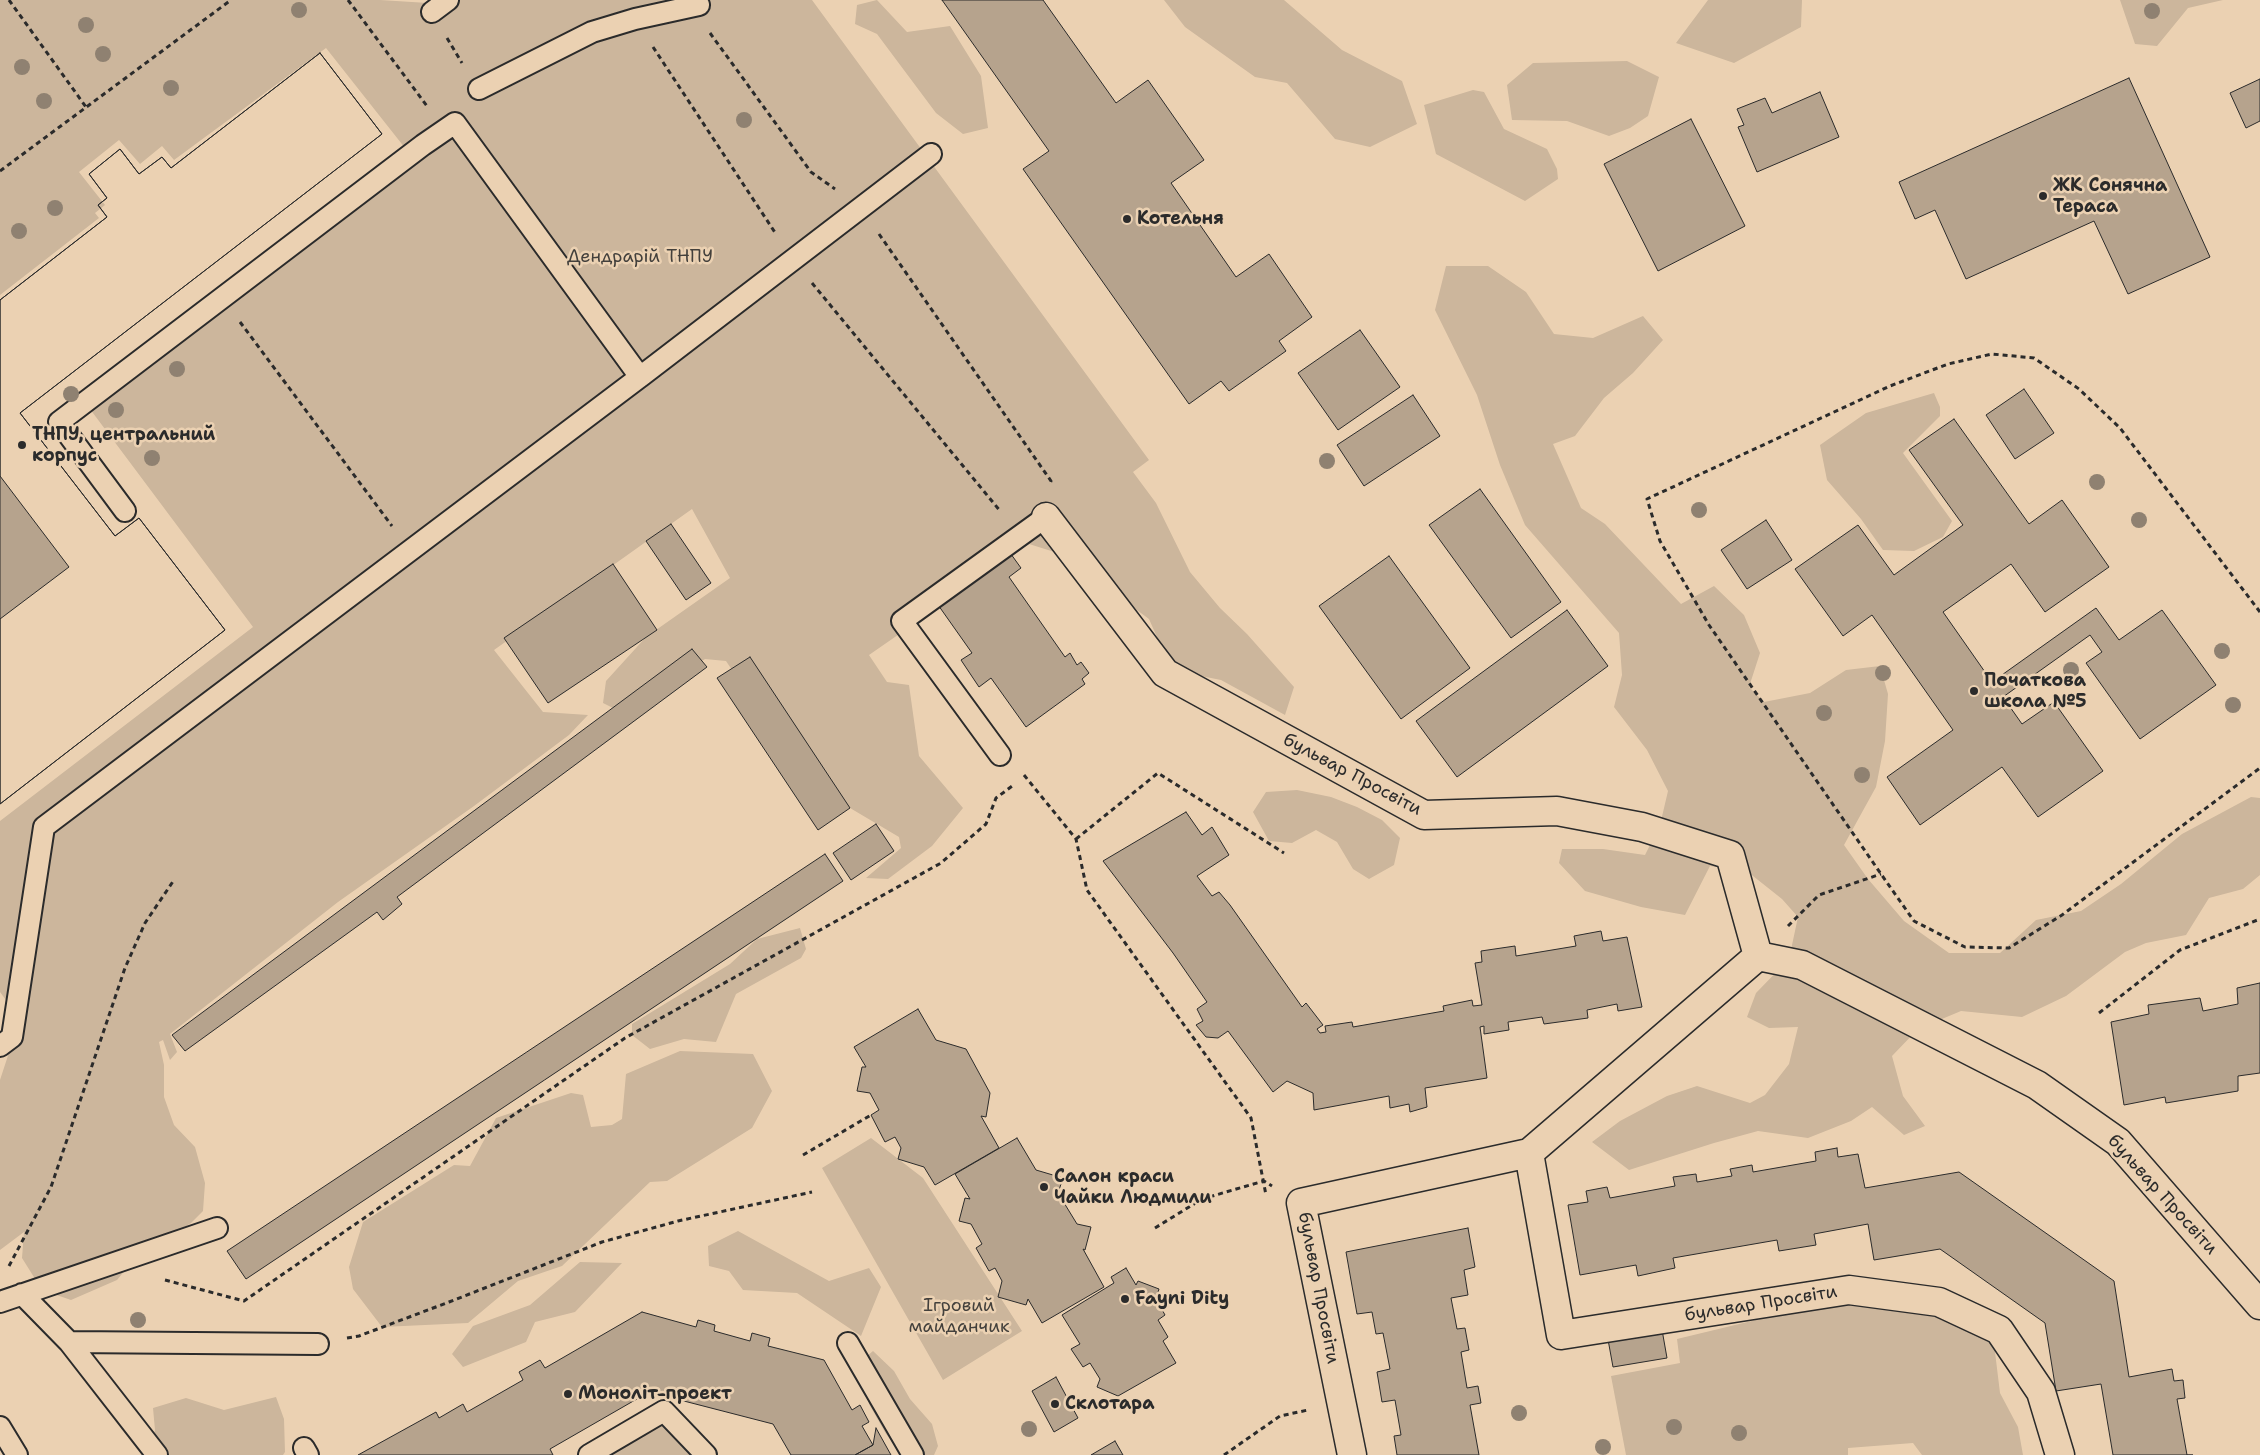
<!DOCTYPE html>
<meta charset="utf-8">
<style>
body{margin:0}
canvas{display:block;background:#ebd1b2}
</style>
<canvas width="2260" height="1455"></canvas>
<script>
const c = document.querySelector('canvas').getContext('2d');
c.lineJoin = 'round';
function paint(path, color) { c.fillStyle = color; c.fill(path, 'evenodd'); }
const toPath = rows => new Path2D(rows.map(r => 'M' + r).join(''));
function trace(path, color, width, dash) { c.strokeStyle = color; c.lineWidth = width; c.lineCap = dash ? 'butt' : 'round'; c.setLineDash(dash || []); c.stroke(path); }
function drawText(font, color, halo, rows, align = 'center') {
  c.font = font + ' "Shantell Sans",sans-serif'; c.lineWidth = 5; c.setLineDash([]); c.textBaseline = 'middle'; c.strokeStyle = halo; c.fillStyle = color; for (const [text, x, y, turn = 0] of rows) {
    c.save(); c.translate(x, y); c.rotate((+turn || 0) * Math.PI / 180); c.textAlign = isNaN(turn) ? turn : align; if (halo) c.strokeText(text, 0, 0); c.fillText(text, 0, 0); c.restore();
  }
}
const green = toPath([
 [0,0,380,0,428,3,429,0,812,0,1149,460,1133,472,1156,503,1190,572,1220,608,1247,634,1294,687,1285,715,1221,680,1191,674,1164,653,1149,619,1126,602,1080,560,1029,544,869,655,887,682,909,685,919,756,963,808,932,846,888,879,866,878,901,848,899,837,850,808,783,746,726,661,705,659,621,712,603,703,606,681,646,637,730,578,692,509,494,650,543,712,588,715,569,735,474,806,338,902,170,1034,177,1052,170,1060,163,1040,159,1042,164,1065,164,1097,174,1125,195,1147,205,1183,203,1211,191,1223,135,1258,117,1280,71,1300,42,1290,22,1258,24,1232,0,1250,0,1080,20,1019,0,992,0,821,253,627,78,393,405,148,326,48,174,160,162,146,140,164,119,140,79,172,105,205,95,213,99,218,0,295],
 [877,0,907,32,950,26,981,76,988,128,963,134,936,113,877,34,855,24,857,5],
 [1164,0,1284,0,1342,50,1402,81,1417,124,1370,147,1335,139,1287,83,1255,77,1185,27],
 [1708,0,1804,0,1802,0,1801,27,1734,63,1676,43],
 [2120,0,2223,0,2188,8,2157,46,2135,44],
 [1627,61,1659,77,1648,116,1630,128,1609,136,1567,121,1512,120,1507,85,1533,63],
 [1473,90,1484,92,1504,129,1547,149,1557,169,1558,179,1525,201,1436,154,1424,105],
 [1446,266,1488,266,1526,292,1554,334,1593,338,1643,316,1663,340,1633,373,1604,398,1575,436,1553,444,1581,508,1605,524,1681,604,1714,586,1744,615,1760,653,1749,687,1764,702,1810,693,1846,670,1880,666,1888,694,1885,741,1876,787,1844,845,1868,879,1904,921,1949,953,2000,953,2036,920,2081,911,2121,884,2182,834,2251,797,2260,798,2260,875,2243,889,2209,898,2186,935,2146,943,2125,952,2066,996,2022,1017,1961,1011,1918,1029,1892,1056,1903,1096,1925,1126,1904,1135,1872,1107,1851,1121,1808,1138,1758,1131,1714,1143,1629,1170,1592,1142,1620,1121,1667,1096,1697,1086,1750,1103,1765,1095,1789,1064,1798,1027,1769,1028,1747,1017,1756,993,1789,959,1798,917,1782,899,1748,872,1710,866,1685,915,1641,907,1585,891,1559,863,1562,849,1603,849,1645,855,1660,825,1668,791,1647,750,1614,707,1622,675,1619,633,1525,525,1500,465,1477,395,1435,310],
 [1934,393,1940,407,1940,416,1903,453,1952,521,1943,537,1914,551,1883,550,1861,519,1827,480,1820,445,1866,413],
 [1297,790,1331,797,1357,807,1382,820,1400,838,1394,865,1369,879,1353,869,1337,842,1316,830,1292,843,1269,841,1253,812,1266,792],
 [800,928,806,949,801,958,736,994,716,1042,684,1039,650,1049,632,1035,632,1024,730,964,757,939],
 [680,1051,753,1054,772,1091,752,1128,667,1181,650,1182,562,1266,518,1281,468,1323,382,1327,353,1289,349,1267,363,1222,454,1165,470,1166,496,1118,571,1093,583,1095,591,1127,612,1125,622,1119,626,1074],
 [871,1138,923,1178,1022,1331,943,1380,822,1168],
 [738,1231,829,1281,869,1268,881,1287,861,1336,797,1293,743,1290,729,1271,709,1266,708,1246],
 [580,1262,622,1263,575,1312,535,1322,526,1342,463,1367,452,1354,473,1326,530,1305],
 [1851,1297,1991,1319,2000,1393,2018,1427,2023,1455,1922,1455,1913,1443,1848,1448,1848,1455,1626,1455,1611,1376,1680,1363,1677,1339],
 [873,1351,894,1371,910,1399,932,1424,938,1446,934,1455,902,1455,886,1434,869,1404,859,1363],
 [276,1397,284,1419,285,1452,283,1455,147,1455,155,1430,153,1408,186,1398,224,1410],
 [662,1423,696,1455,609,1455]
]);
const building = toPath([
 [942,0,1043,0,1116,103,1148,80,1204,160,1171,183,1236,277,1269,254,1312,317,1279,341,1286,351,1229,391,1221,381,1189,404,1023,169,1049,151,942,0],
 [320,53,382,134,20,413,115,536,139,518,225,630,0,804,0,619,69,567,0,476,0,300,107,217,98,205,107,198,89,174,120,149,139,174,162,157,171,168,320,53],
 [320,53,382,134,20,413,115,536,139,518,225,630,0,804,0,300,107,217,98,205,107,198,89,174,120,149,139,174,162,157,171,168,320,53],
 [2129,78,2210,257,2128,294,2094,221,1966,279,1935,210,1915,219,1899,182,2129,78],
 [2260,79,2260,121,2246,128,2230,93,2260,79],
 [1820,92,1839,137,1757,172,1738,127,1744,125,1737,109,1765,98,1772,113,1820,92],
 [1691,119,1745,226,1658,271,1604,164,1691,119],
 [1360,330,1400,387,1338,430,1298,373,1360,330],
 [2024,389,2054,433,2015,459,1986,415,2024,389],
 [1413,395,1440,436,1364,486,1337,445,1413,395],
 [1954,419,2029,524,2062,500,2109,567,2045,612,2011,564,1943,612,1992,682,2096,608,2119,640,2162,610,2216,685,2140,739,2086,663,2102,652,2090,635,2003,697,2022,724,2054,702,2103,771,2038,817,2002,767,1920,825,1887,777,1953,730,1872,615,1843,636,1795,569,1858,525,1894,575,1963,525,1909,450,1954,419],
 [1480,489,1561,602,1511,638,1429,525,1480,489],
 [1766,520,1792,560,1747,589,1721,550,1766,520],
 [671,524,711,583,686,600,646,541,671,524],
 [1008,550,1021,568,1009,577,1065,657,1070,653,1077,665,1081,662,1089,673,1082,679,1085,684,1026,727,991,678,979,687,961,660,972,653,936,602,1008,550],
 [1389,556,1470,668,1401,719,1319,606,1389,556],
 [613,564,657,630,548,703,504,638,613,564],
 [1567,610,1608,666,1457,777,1416,721,1567,610],
 [692,649,707,667,397,897,402,904,383,920,377,912,185,1051,172,1035,692,649],
 [750,657,850,808,818,830,717,678,750,657],
 [1186,812,1202,835,1212,827,1229,855,1197,876,1212,896,1219,892,1230,905,1302,1007,1306,1003,1323,1025,1317,1029,1320,1033,1326,1032,1325,1026,1352,1022,1353,1027,1444,1011,1443,1006,1472,1000,1473,1006,1482,1005,1475,963,1482,962,1481,951,1515,946,1516,956,1576,946,1574,936,1601,931,1603,941,1627,937,1642,1007,1618,1011,1617,1004,1587,1010,1588,1018,1544,1024,1542,1017,1508,1022,1509,1030,1484,1034,1484,1026,1480,1027,1487,1078,1425,1088,1427,1107,1410,1112,1409,1104,1390,1108,1389,1096,1314,1110,1313,1093,1287,1081,1273,1092,1228,1031,1218,1038,1206,1037,1196,1025,1203,1021,1197,1009,1207,1002,1173,953,1103,861,1186,812],
 [876,824,894,851,851,880,833,853,876,824],
 [825,854,843,881,246,1279,227,1251,825,854],
 [2260,983,2260,1073,2238,1076,2238,1091,2166,1103,2165,1097,2124,1105,2111,1022,2149,1014,2148,1005,2200,998,2203,1011,2238,1004,2237,988,2260,983],
 [918,1009,936,1040,966,1049,990,1093,986,1117,981,1116,999,1148,935,1185,924,1167,898,1159,901,1148,895,1137,885,1142,871,1115,879,1110,870,1093,857,1091,862,1067,866,1067,854,1047,918,1009],
 [1017,1138,1036,1170,1063,1178,1058,1193,1077,1224,1091,1227,1085,1250,1083,1249,1104,1287,1042,1323,1028,1299,1026,1305,998,1297,1002,1281,995,1268,989,1271,976,1248,982,1244,971,1224,959,1221,965,1198,970,1199,955,1174,1017,1138],
 [1837,1148,1838,1157,1858,1154,1865,1188,1959,1172,2114,1281,2129,1377,2172,1369,2174,1381,2183,1380,2185,1398,2177,1399,2187,1455,2193,1455,2113,1455,2101,1384,2056,1391,2045,1323,1940,1249,1874,1260,1868,1224,1814,1234,1816,1245,1779,1251,1777,1240,1673,1258,1675,1268,1638,1276,1636,1265,1580,1275,1568,1205,1588,1202,1586,1191,1607,1187,1610,1198,1675,1186,1673,1177,1696,1174,1697,1182,1732,1176,1730,1169,1752,1165,1753,1172,1816,1161,1815,1152,1837,1148],
 [1468,1228,1475,1267,1464,1270,1468,1295,1451,1298,1457,1329,1465,1328,1469,1350,1461,1352,1467,1388,1478,1386,1481,1403,1470,1405,1479,1455,1397,1455,1394,1436,1401,1435,1395,1400,1382,1402,1377,1372,1390,1369,1383,1333,1376,1334,1372,1312,1357,1314,1346,1252,1468,1228],
 [1126,1268,1136,1285,1138,1281,1159,1289,1156,1299,1165,1315,1158,1320,1168,1337,1163,1341,1176,1363,1118,1396,1097,1387,1100,1379,1090,1363,1083,1367,1071,1349,1080,1344,1062,1315,1114,1283,1111,1277,1126,1268],
 [642,1312,696,1327,698,1320,715,1325,714,1331,750,1341,752,1333,770,1338,768,1346,824,1360,852,1410,860,1405,869,1422,862,1426,873,1445,855,1455,791,1455,773,1424,649,1392,550,1449,553,1455,358,1455,436,1412,439,1418,463,1404,467,1412,523,1380,519,1372,540,1360,545,1368,642,1312],
 [1661,1324,1667,1358,1613,1367,1607,1334,1661,1324],
 [1056,1377,1078,1418,1054,1432,1032,1391,1056,1377],
 [876,1428,891,1455,855,1455,873,1445,876,1428],
 [1115,1441,1123,1455,1091,1455,1115,1441]
]);
const path = toPath([
 [9,0,86,107],
 [348,0,427,106],
 [710,33,811,172,835,189],
 [447,38,462,63],
 [653,47,776,234],
 [0,171,231,0],
 [879,234,1051,481,1050,484],
 [812,283,1001,512],
 [240,322,392,526],
 [2260,612,2120,428,2079,389,2034,358,1992,354,1948,364,1890,386,1647,499,1660,541,1709,625,1881,874,1914,921,1965,947,2009,948,2062,915,2260,768],
 [1024,775,1076,839,1087,890,1251,1118,1266,1195],
 [1076,839,1158,773,1284,853],
 [1788,926,1819,895,1881,874],
 [2099,1013,2180,950,2260,919],
 [803,1155,871,1115],
 [1155,1228,1202,1199,1264,1181,1272,1186],
 [9,1266,51,1187,125,968,145,923,174,880],
 [165,1280,244,1301,625,1038,941,863,986,824,996,798,1015,784],
 [347,1338,359,1336,449,1302,602,1242,678,1221,812,1192],
 [1224,1455,1280,1416,1308,1410]
]);
const service = toPath([
 [432,12,448,0],
 [479,89,592,32,635,19,699,5],
 [640,377,931,154],
 [1000,755,902,621,1046,517],
 [0,1046,12,1037,44,827,640,377,455,123,423,145,59,422,125,511],
 [22,1294,69,1342,318,1344],
 [0,1302,217,1228],
 [69,1342,157,1455],
 [848,1343,913,1455],
 [0,1427,17,1455],
 [304,1448,308,1455],
 [589,1455,664,1411,706,1455]
]);
const minor = toPath([
 [1046,517,1165,673,1424,815,1557,811,1642,827,1730,855,1758,956,1529,1153,1301,1203,1352,1455],
 [1758,956,1802,965,2037,1085,2118,1142,2260,1305],
 [1529,1153,1561,1335,1849,1290,1939,1302,1999,1330,2041,1392,2060,1455]
]);
const trees = [
 [299,10],
 [2152,11],
 [86,25],
 [103,54],
 [22,67],
 [171,88],
 [44,101],
 [744,120],
 [55,208],
 [19,231],
 [177,369],
 [71,394],
 [116,410],
 [152,458],
 [1327,461],
 [2097,482],
 [1699,510],
 [2139,520],
 [2222,651],
 [2071,670],
 [1883,673],
 [2233,705],
 [1824,713],
 [1862,775],
 [138,1320],
 [1519,1413],
 [1674,1427],
 [1029,1429],
 [1739,1433],
 [1603,1447]
];
const markers = [
 [2043,196,5,"#2b2b2b"],
 [1127,219,5,"#2b2b2b"],
 [22,445,5,"#2b2b2b"],
 [1974,691,5,"#2b2b2b"],
 [1044,1187,5,"#2b2b2b"],
 [1125,1299,5,"#2b2b2b"],
 [568,1394,5,"#2b2b2b"],
 [1055,1404,5,"#2b2b2b"]
];
const poiNames = [
 ["ЖК Сонячна",2053,186],
 ["Тераса",2053,207],
 ["Котельня",1137,219],
 ["ТНПУ, центральний",32,435],
 ["корпус",32,456],
 ["Початкова",1984,681],
 ["школа №5",1984,702],
 ["Салон краси",1054,1177],
 ["Чайки Людмили",1054,1198],
 ["Fayni Dity",1135,1299],
 ["Моноліт-проект",578,1394],
 ["Склотара",1065,1404]
];
const parkNames = [
 ["Дендрарій ТНПУ",640,257],
 ["Ігровий",959,1306],
 ["майданчик",959,1327]
];
const streetNames = [
 ["бульвар Просвіти",1352,775,28],
 ["бульвар Просвіти",2162,1195,48],
 ["бульвар Просвіти",1318,1288,79],
 ["бульвар Просвіти",1761,1304,-9]
];
paint(green, '#ccb69c');
paint(building, '#b6a38d');
trace(building, '#2b2b2b', 1);
trace(service, '#2b2b2b', 24);
trace(minor, '#2b2b2b', 31);
trace(path, '#2b2b2b', 3, [5, 4]);
trace(service, '#ebd1b2', 20);
trace(minor, '#ebd1b2', 28);
c.fillStyle = '#8f8171';
for (const [x, y] of trees) { c.beginPath(); c.arc(x, y, 8, 0, 2 * Math.PI); c.fill(); }
for (const [x, y, r, color] of markers) { const dot = new Path2D(); dot.arc(x, y, r, 0, 2 * Math.PI); c.fillStyle = color; c.fill(dot); trace(dot, '#ebd1b2', 2); }
drawText('bold 18px', '#2b2b2b', '#ebd1b2', poiNames, 'left');
drawText('18px', '#43403c', '#ebd1b2', parkNames);
drawText('18px', '#2b2b2b', '#ebd1b2', streetNames);
</script>
